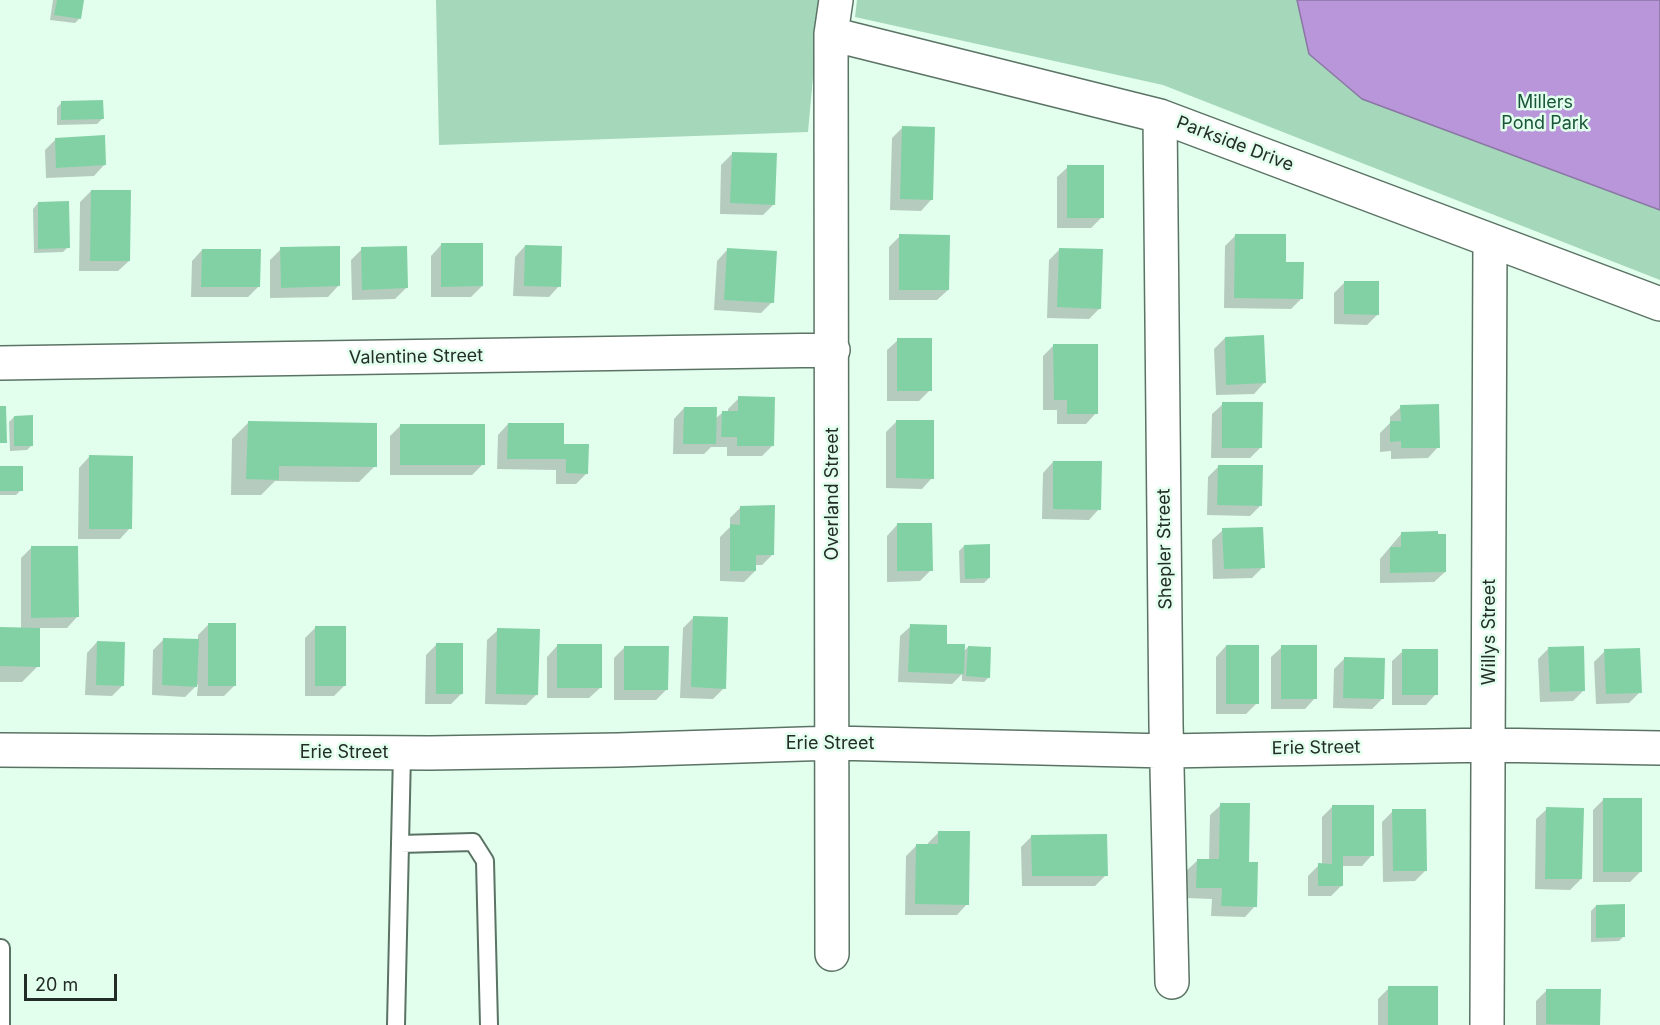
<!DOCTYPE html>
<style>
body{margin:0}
#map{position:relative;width:1660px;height:1025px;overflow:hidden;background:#e2feed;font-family:Inter,sans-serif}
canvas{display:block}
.scale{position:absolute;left:24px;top:974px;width:93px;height:27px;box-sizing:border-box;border:3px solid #232d27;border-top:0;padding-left:8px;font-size:18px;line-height:21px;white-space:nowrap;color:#232d27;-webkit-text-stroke:4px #e2feed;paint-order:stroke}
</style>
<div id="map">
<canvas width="1660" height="1025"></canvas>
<div class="scale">20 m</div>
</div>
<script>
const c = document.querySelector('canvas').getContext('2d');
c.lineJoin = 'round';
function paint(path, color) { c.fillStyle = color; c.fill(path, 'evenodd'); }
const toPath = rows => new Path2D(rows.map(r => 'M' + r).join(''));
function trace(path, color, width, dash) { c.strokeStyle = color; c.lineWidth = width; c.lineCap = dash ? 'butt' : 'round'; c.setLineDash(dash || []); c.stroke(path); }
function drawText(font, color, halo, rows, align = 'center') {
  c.font = font + ' Inter,sans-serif'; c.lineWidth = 5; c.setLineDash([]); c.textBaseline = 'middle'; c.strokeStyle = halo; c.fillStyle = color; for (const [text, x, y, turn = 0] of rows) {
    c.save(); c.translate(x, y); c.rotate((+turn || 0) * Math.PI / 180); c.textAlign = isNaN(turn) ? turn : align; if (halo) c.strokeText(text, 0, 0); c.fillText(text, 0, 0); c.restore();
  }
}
const green = toPath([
 [436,0,820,0,808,132,439,145],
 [857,0,1660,0,1660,280,1163,85,855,17]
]);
const water = toPath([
 [1297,0,1660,0,1660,210,1362,99,1309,54,1297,0]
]);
const shadow = toPath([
 [53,0,82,0,80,18,75,23,50,20],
 [62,102,102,119,97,124,57,125,57,108],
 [903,127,931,200,921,211,890,210,892,138],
 [56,139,104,165,94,176,46,178,45,150],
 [732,154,774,204,763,215,720,214,721,165],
 [1068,167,1102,217,1091,228,1057,228,1057,177],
 [91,191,129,261,118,271,79,271,80,202],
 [38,203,68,247,63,252,34,253,33,209],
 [1236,235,1284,264,1302,298,1291,309,1224,308,1225,246],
 [900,236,948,290,937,300,889,300,889,247],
 [441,245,482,286,471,297,431,297,431,256],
 [525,246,559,286,549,297,513,296,515,257],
 [281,249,338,286,328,297,270,298,270,260],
 [362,249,406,288,395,299,352,300,351,260],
 [1060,249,1100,308,1089,319,1047,318,1049,260],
 [202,250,259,286,248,297,191,297,192,261],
 [727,250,772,302,761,313,714,310,717,261],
 [1345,282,1378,314,1367,325,1334,324,1334,293],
 [1225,338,1264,383,1254,394,1216,395,1214,349],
 [898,340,930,390,919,401,887,401,887,350],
 [1054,345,1096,413,1086,424,1057,424,1057,410,1043,410,1043,356],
 [739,398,773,445,762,456,727,456,727,447,711,447,704,454,673,454,674,419,684,408,715,419,722,413,728,413,728,409],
 [1223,404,1261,447,1250,458,1211,458,1212,414],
 [1401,407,1438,447,1428,458,1391,459,1391,451,1380,452,1380,433,1390,423,1390,417],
 [14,417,32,445,27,450,10,451,9,422],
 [897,421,932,478,922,489,886,488,886,432],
 [248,423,375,466,359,482,275,481,261,495,231,495,232,439],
 [508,424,562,446,587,473,576,484,556,484,556,470,497,469,498,435],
 [401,425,483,464,472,475,390,475,390,436],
 [89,457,130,528,120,539,78,539,79,468],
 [1053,462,1099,509,1089,520,1042,519,1043,473],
 [1219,466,1261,505,1250,516,1207,515,1208,477],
 [0,467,21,490,16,495,0,495],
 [741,507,773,554,762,565,755,565,755,571,744,582,720,581,720,537,730,527,730,518],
 [897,525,931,570,920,581,887,582,887,536],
 [1223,530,1263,567,1252,578,1213,579,1212,540],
 [1402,533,1445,572,1434,582,1380,583,1380,559],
 [964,546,989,578,984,583,960,583,959,551],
 [32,547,77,617,67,628,39,628,38,666,22,682,0,682,0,628,21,629,21,558],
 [694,617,724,688,713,699,680,698,683,628],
 [208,625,235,685,224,696,197,696,198,684,185,697,152,695,153,650,164,639,198,640,198,635],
 [911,626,945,645,963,652,968,647,989,677,984,682,962,681,962,674,952,684,898,682,900,636],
 [316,627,345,685,334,696,305,696,305,638],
 [498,630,537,694,526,705,485,704,487,640],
 [97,642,123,685,112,696,85,695,87,653],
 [437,644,462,693,451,704,425,704,426,655],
 [557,646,600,688,589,698,547,698,547,657],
 [1226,646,1257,703,1246,714,1216,714,1216,657],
 [1282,647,1315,698,1305,709,1271,709,1271,657],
 [624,648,667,689,656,700,614,700,614,658],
 [1549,648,1584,690,1573,701,1540,702,1538,659],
 [1403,651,1436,694,1426,705,1392,705,1392,661],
 [1605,651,1640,692,1629,703,1596,704,1594,662],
 [1344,659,1383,698,1372,709,1333,708,1334,669],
 [1604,799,1641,871,1630,882,1593,882,1593,810],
 [1221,805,1247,863,1255,906,1245,917,1211,916,1212,899,1186,898,1186,871,1197,861,1209,861,1210,815],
 [1333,806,1372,855,1362,866,1341,866,1341,886,1331,896,1308,896,1308,876,1319,865,1322,865,1322,817],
 [1547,809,1581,879,1570,890,1535,889,1536,819],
 [1393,811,1426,870,1415,881,1383,882,1382,822],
 [939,832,967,904,957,915,905,915,906,856,917,845,928,845,928,843],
 [1032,836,1106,875,1095,886,1022,886,1021,847],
 [1596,906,1624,936,1619,941,1591,942,1591,911],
 [1389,988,1437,1025,1378,1025,1378,999],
 [1547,990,1599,1025,1536,1025,1536,1001]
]);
const building = toPath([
 [57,0,84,0,81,19,54,15],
 [103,100,104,119,61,120,61,101],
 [902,126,935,127,933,200,900,199],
 [105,135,106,165,56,168,55,138],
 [732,152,777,153,775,205,730,203],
 [1067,165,1104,165,1104,218,1067,218],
 [91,190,131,190,130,261,90,261],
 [69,201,70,248,38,249,38,202],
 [899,234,950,235,949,290,899,290],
 [1235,234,1286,234,1286,262,1304,262,1303,299,1234,298],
 [441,243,483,243,483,286,441,287],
 [525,245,562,246,561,287,524,286],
 [340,246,340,286,281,288,280,247],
 [407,246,408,288,362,290,361,247],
 [727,248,777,251,774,303,724,300],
 [1059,248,1103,249,1101,309,1057,307],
 [202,249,261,249,260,287,201,287],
 [1344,281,1379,281,1379,315,1344,314],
 [1264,335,1266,383,1226,385,1225,337],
 [897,338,932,338,932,391,897,391],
 [1053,344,1098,344,1098,414,1067,414,1067,400,1054,400],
 [738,396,775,397,774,446,737,446,737,437,721,437,722,411,738,411],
 [1222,402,1263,402,1262,448,1222,448],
 [1439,404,1440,448,1401,448,1401,441,1390,442,1390,421,1401,421,1400,405],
 [0,406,6,406,7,443,0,443],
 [684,407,717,407,716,444,683,444],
 [33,415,33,446,14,446,14,416],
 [896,420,934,420,934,479,896,478],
 [248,421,377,423,377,467,279,466,279,480,246,479],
 [508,423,564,423,564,444,589,444,588,474,566,473,566,459,507,459],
 [400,424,485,424,485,465,400,465],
 [89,455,133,456,132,529,89,529],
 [1053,461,1102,461,1101,510,1053,509],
 [1218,465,1263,465,1262,506,1217,505],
 [0,466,23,466,23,491,0,491],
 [775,505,774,555,756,555,756,571,730,571,730,524,740,525,740,506],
 [897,523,932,523,933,571,897,571],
 [1263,527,1265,568,1224,569,1222,528],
 [1438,531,1438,534,1446,534,1446,572,1390,573,1390,547,1401,547,1401,532],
 [990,544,990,578,965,579,964,545],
 [31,546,78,546,79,617,31,618],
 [693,616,728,617,726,689,691,687],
 [208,623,236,623,236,686,208,686],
 [910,624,947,625,947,644,965,644,964,674,908,672],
 [315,626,346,626,346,686,315,686],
 [0,627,40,628,40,667,0,666],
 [497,628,540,629,538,695,496,694],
 [163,638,199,639,197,687,162,685],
 [97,641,125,642,124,686,96,685],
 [436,643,463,643,463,694,436,694],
 [557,644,602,644,602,688,557,688],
 [1226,645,1259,645,1259,704,1226,704],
 [1281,645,1317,645,1317,699,1281,699],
 [624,646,669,646,668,690,624,690],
 [968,646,991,647,990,678,966,676],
 [1584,646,1585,691,1550,692,1548,647],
 [1640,648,1642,693,1606,694,1604,649],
 [1402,649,1438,649,1438,695,1402,695],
 [1344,657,1385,658,1384,699,1343,698],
 [1603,798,1642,798,1642,872,1603,872],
 [1220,803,1250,803,1249,862,1258,862,1257,907,1221,906,1222,888,1196,888,1197,859,1219,859],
 [1332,805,1374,805,1374,856,1343,856,1343,886,1318,886,1318,863,1332,864],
 [1546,807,1584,808,1582,879,1545,879],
 [1392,809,1426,809,1427,871,1393,871],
 [938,831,970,831,969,905,915,904,916,844,938,844],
 [1107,834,1108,876,1032,876,1031,835],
 [1625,904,1625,937,1596,938,1596,905],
 [1388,986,1438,986,1438,1025,1388,1025],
 [1546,989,1601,989,1600,1025,1546,1024]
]);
const lane = toPath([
 [400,844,473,842,485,861,489,1025],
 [1,1025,1,948],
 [396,1025,402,753]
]);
const street = toPath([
 [831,34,1160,116,1660,304],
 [1160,116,1166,724,1172,982],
 [0,363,833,350],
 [0,750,430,753,618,750,833,743,1167,751,1489,745,1660,748],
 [832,954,831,34,836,0],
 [1487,1025,1490,240]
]);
const parkNames = [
 ["Millers",1545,103],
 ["Pond Park",1545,124]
];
const streetNames = [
 ["Parkside Drive",1235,144,21],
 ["Valentine Street",416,357,-1],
 ["Overland Street",833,494,-90],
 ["Shepler Street",1165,549,-91],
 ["Willys Street",1490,632,-90],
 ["Erie Street",830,744],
 ["Erie Street",1316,748,-1],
 ["Erie Street",344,753]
];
paint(green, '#a5d7ba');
paint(water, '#b896d9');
trace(water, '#8b76a4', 1.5);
paint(shadow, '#0003');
paint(building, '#82d1a5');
trace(lane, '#5b7365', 20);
trace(street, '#5b7365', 36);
trace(lane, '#fff', 16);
trace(street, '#fff', 33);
drawText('18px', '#195538', '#e2feed', parkNames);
drawText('18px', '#232d27', '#e2feed', streetNames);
</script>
